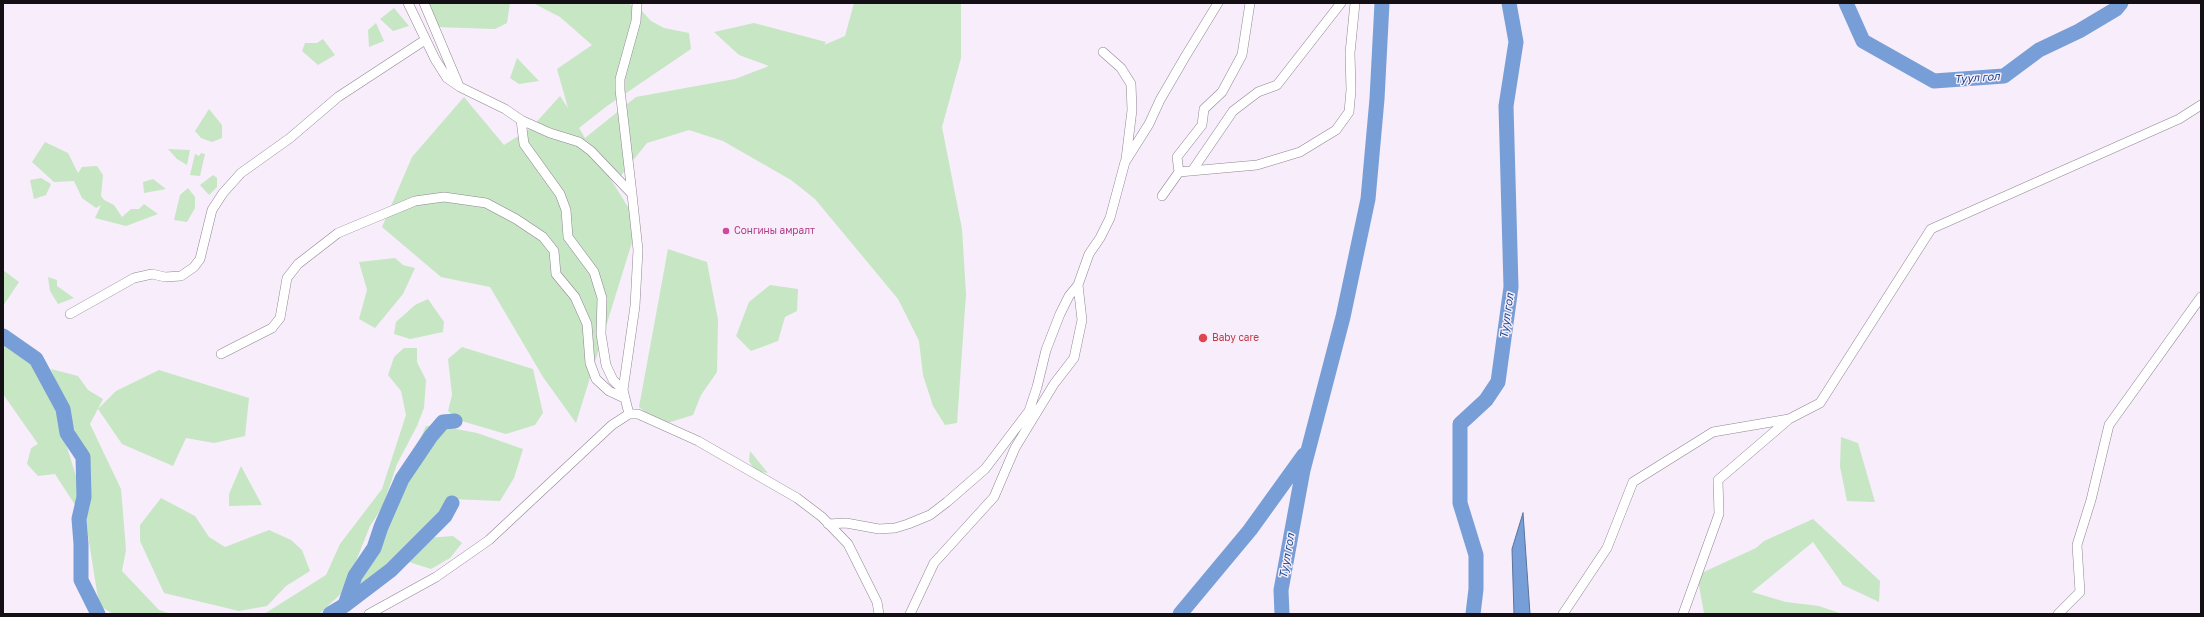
<!DOCTYPE html>
<meta charset="utf-8">
<style>
body{margin:0}
#map{position:relative;width:2204px;height:617px;overflow:hidden;background:#f8edfb;font-family:"Golos Text",sans-serif}
canvas{display:block}
.frame{position:absolute;inset:0;border:4px solid #130f14;pointer-events:none}
</style>
<div id="map">
<canvas width="2204" height="617"></canvas>
<div class="frame"></div>
</div>
<script>
const c = document.querySelector('canvas').getContext('2d');
c.lineJoin = 'round';
function paint(path, color) { c.fillStyle = color; c.fill(path, 'evenodd'); }
const toPath = rows => new Path2D(rows.map(r => 'M' + r).join(''));
function trace(path, color, width, dash) { c.strokeStyle = color; c.lineWidth = width; c.lineCap = dash ? 'butt' : 'round'; c.setLineDash(dash || []); c.stroke(path); }
function drawText(font, color, halo, rows, align = 'center') {
  c.font = font + ' "Golos Text",sans-serif'; c.lineWidth = 3; c.setLineDash([]); c.textBaseline = 'middle'; c.strokeStyle = halo; c.fillStyle = color; for (const [text, x, y, turn = 0] of rows) {
    c.save(); c.translate(x, y); c.rotate((+turn || 0) * Math.PI / 180); c.textAlign = isNaN(turn) ? turn : align; if (halo) c.strokeText(text, 0, 0); c.fillText(text, 0, 0); c.restore();
  }
}
const green = toPath([
 [429,3,510,3,507,23,495,29,435,27,427,6],
 [533,3,626,3,639,8,651,21,664,28,689,33,691,49,607,106,579,128,585,138,636,97,735,79,769,66,739,55,714,32,754,23,826,42,824,45,845,36,854,3,961,3,961,58,942,127,962,229,966,294,957,423,945,425,933,406,923,375,919,341,898,299,815,199,791,180,723,141,689,130,647,143,615,183,605,170,638,223,576,423,543,377,490,287,441,277,382,227,412,157,464,97,504,145,531,128,560,96,568,108,557,69,592,45,560,17],
 [394,8,409,26,393,31,380,19],
 [376,23,384,41,369,47,368,30],
 [323,39,335,55,318,65,302,51,305,43,317,43],
 [517,58,539,81,519,84,510,78],
 [209,109,222,125,222,138,212,142,201,138,195,131],
 [45,142,68,153,78,173,82,167,97,166,103,175,101,196,104,200,114,205,122,217,131,209,139,209,144,204,158,214,126,226,95,218,101,205,96,208,82,198,74,181,54,182,32,162],
 [168,149,190,150,187,165,177,159],
 [201,153,205,154,200,176,190,175,195,154,199,156],
 [213,175,217,178,217,187,209,195,200,185],
 [41,178,51,184,46,195,34,199,30,180],
 [153,179,166,189,144,193,143,182],
 [188,188,195,197,195,208,187,222,174,220,180,195],
 [668,249,707,262,718,320,717,372,701,395,693,415,661,425,639,407],
 [395,258,403,265,415,268,403,294,375,328,359,319,367,290,359,262],
 [3,270,19,282,3,306],
 [48,277,57,280,57,286,74,298,58,304,50,291],
 [770,285,798,289,797,311,785,317,778,341,751,351,736,336,749,302],
 [428,299,444,322,443,332,410,339,394,334,396,322,415,305],
 [3,342,23,355,47,383,80,489,77,508,55,474,38,476,27,464,31,448,38,444,3,394],
 [462,347,533,369,543,413,535,425,506,434,458,420,448,411,452,395,448,359],
 [404,348,417,348,417,362,426,380,424,408,417,426,397,464,383,506,370,526,344,591,319,614,264,614,326,575,340,544,382,489,406,415,401,391,388,375,394,357],
 [51,369,78,376,88,390,103,399,90,424,121,489,126,550,122,571,159,610,171,614,113,614,99,605,88,535,79,442],
 [159,370,249,398,245,436,214,443,186,438,173,466,122,444,98,409,116,391],
 [426,426,441,426,477,433,523,449,514,478,500,501,450,499,433,522,358,598,348,597,351,585,376,548,397,487],
 [1841,437,1858,443,1875,502,1847,501,1840,467],
 [750,451,768,473,755,471,749,461],
 [241,466,262,505,229,506,229,494],
 [161,498,195,516,209,537,225,547,269,530,291,540,302,550,310,571,286,586,267,606,239,611,164,593,140,541,140,525],
 [1813,519,1880,581,1879,602,1843,585,1813,542,1752,592,1786,602,1819,606,1842,614,1704,613,1697,575,1756,548,1764,541],
 [453,536,462,543,450,558,431,569,409,562,426,538]
]);
const water = toPath([
 [1523,513,1530,614,1514,614,1512,549,1523,513]
]);
const river = toPath([
 [1846,3,1863,41,1934,81,2004,76,2039,50,2079,31,2116,9,2121,3],
 [3,336,36,359,63,409,67,433,83,457,84,497,79,519,81,544,81,580,98,614],
 [345,605,355,576,374,548,381,527,402,479,431,436,443,422,455,421],
 [330,614,345,605,391,570,445,516,452,503],
 [1180,614,1250,530,1304,455],
 [1282,614,1281,590,1303,470,1343,317,1368,199,1377,99,1382,3],
 [1473,614,1476,589,1476,555,1460,503,1460,424,1486,400,1498,382,1511,287,1506,106,1516,42,1509,3]
]);
const minor = toPath([
 [408,3,435,59,447,78,460,87,505,109,521,120,524,144,560,194,566,210,568,237,594,272,602,298,601,334,606,365,613,380,623,390],
 [424,3,459,86],
 [1103,52,1121,68,1131,84,1132,110,1126,159],
 [521,120,550,133,579,142,591,151,632,194,638,250,635,306,623,390,629,414],
 [1192,171,1233,111,1258,92,1277,85,1341,3],
 [1179,172,1257,165,1300,152,1336,130,1349,112,1351,90,1350,53,1355,3],
 [632,194,620,90,620,79,636,21,637,3],
 [1162,196,1179,172,1177,157,1202,125,1204,109,1222,92,1242,55,1250,3],
 [70,314,134,278,152,274,165,277,181,276,194,267,200,259,212,210,223,193,241,173,290,138,338,97,425,40],
 [221,354,272,328,280,318,287,278,298,264,338,233,415,201,444,197,486,203,516,219,543,237,554,251,556,274,575,297,587,324,590,363,596,379,609,391,624,398],
 [828,524,846,523,879,529,895,528,908,524,930,515,947,502,985,469,1029,411,1037,387,1046,350,1060,314,1069,296,1078,285],
 [369,614,436,577,489,540,612,425,629,414,638,414,698,441,797,498,822,517,848,544,877,602,879,614],
 [910,614,934,563,994,497,1015,448,1054,384,1074,358,1082,320,1078,285,1089,254,1100,238,1110,218,1125,162,1149,124,1160,100,1185,57,1218,3],
 [1563,614,1607,548,1633,482,1713,432,1789,419,1820,403,1931,229,2179,119,2201,105],
 [1683,614,1719,514,1718,480,1788,420],
 [2058,614,2080,592,2077,545,2091,500,2109,425,2201,297]
]);
const markers = [
 [726,231,4,"#d1479c"],
 [1203,338,5,"#e0444e"]
];
const hotelNames = [
 ["Сонгины амралт",734,231]
];
const healthNames = [
 ["Baby care",1212,338]
];
const waterNames = [
 ["Туул гол",1977,78,-4],
 ["Туул гол",1507,316,-82],
 ["Туул гол",1287,556,-80]
];
paint(green, '#c6e6c4');
paint(water, '#779ed6');
trace(water, '#59739c', 1);
trace(river, '#779ed6', 15);
trace(minor, '#8f8592', 10);
trace(minor, '#fff', 9);
for (const [x, y, r, color] of markers) { const dot = new Path2D(); dot.arc(x, y, r, 0, 2 * Math.PI); c.fillStyle = color; c.fill(dot); trace(dot, '#f8edfb', 1.5); }
drawText('10px', '#b23c85', '#f8edfb', hotelNames, 'left');
drawText('10px', '#be3a42', '#f8edfb', healthNames, 'left');
drawText('italic 11px', '#15478a', '#f8edfb', waterNames);
</script>
